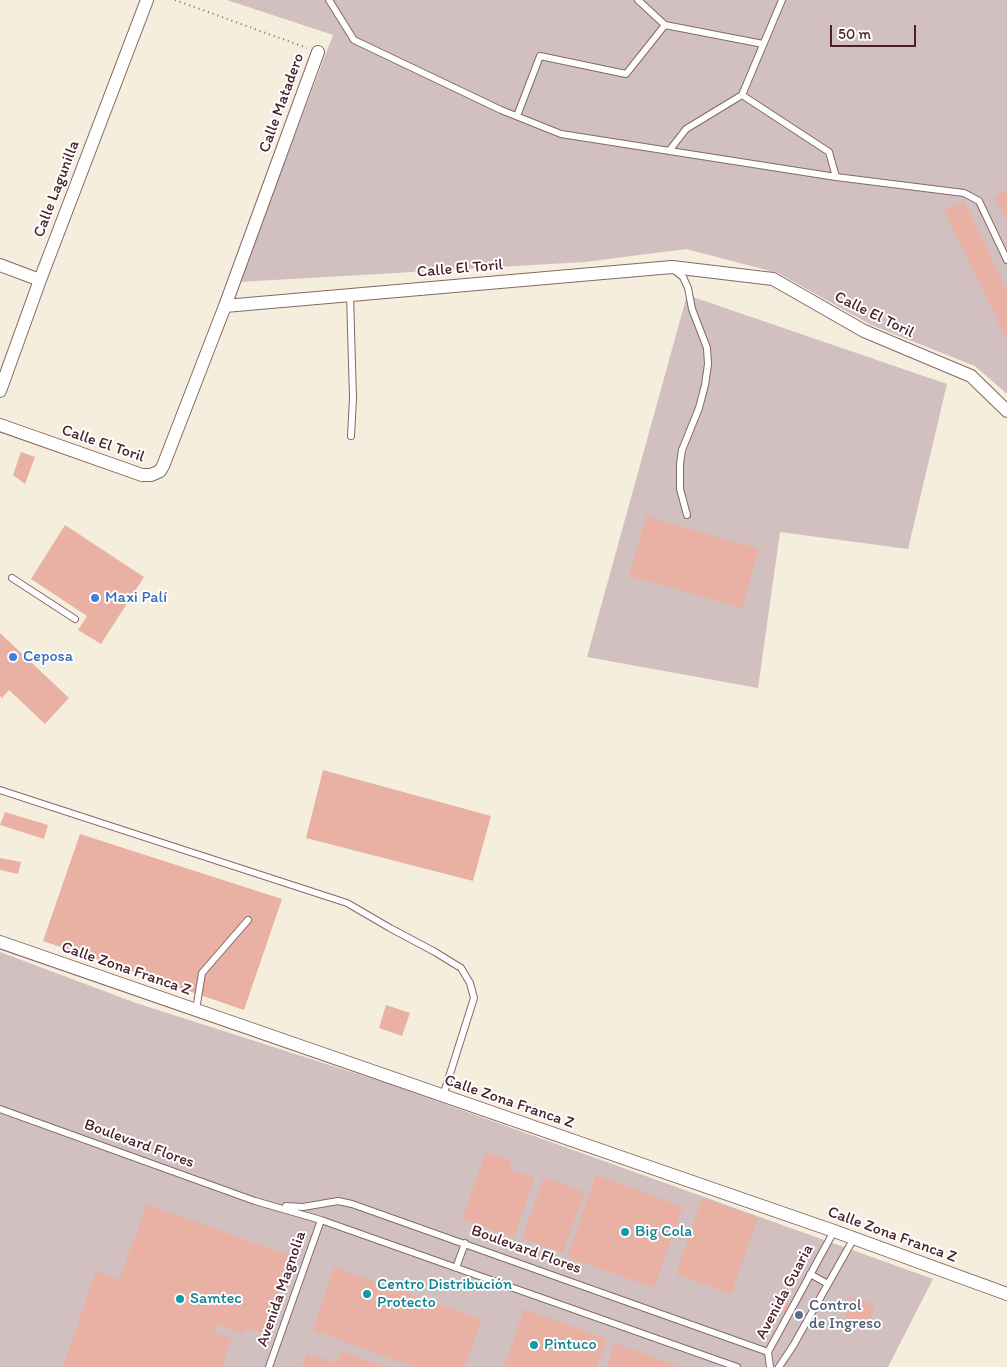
<!DOCTYPE html>
<meta charset="utf-8">
<style>
body{margin:0}
#map{position:relative;width:1007px;height:1367px;overflow:hidden;background:#f6eedc;font-family:Itim,sans-serif}
canvas{display:block}
.scale{position:absolute;left:830px;top:25px;width:86px;height:22px;box-sizing:border-box;border:2px solid #4a1f2b;border-top:0;padding-left:6px;font-size:15px;line-height:18px;white-space:nowrap;color:#4a1f2b;-webkit-text-stroke:4px #fff;paint-order:stroke}
</style>
<div id="map">
<canvas width="1007" height="1367"></canvas>
<div class="scale">50 m</div>
</div>
<script>
const c = document.querySelector('canvas').getContext('2d');
c.lineJoin = 'round';
function paint(path, color) { c.fillStyle = color; c.fill(path, 'evenodd'); }
const toPath = rows => new Path2D(rows.map(r => 'M' + r).join(''));
function trace(path, color, width, dash) { c.strokeStyle = color; c.lineWidth = width; c.lineCap = dash ? 'butt' : 'round'; c.setLineDash(dash || []); c.stroke(path); }
function drawText(font, color, halo, rows, align = 'center') {
  c.font = font + ' Itim,sans-serif'; c.lineWidth = 4; c.setLineDash([]); c.textBaseline = 'middle'; c.strokeStyle = halo; c.fillStyle = color; for (const [text, x, y, turn = 0] of rows) {
    c.save(); c.translate(x, y); c.rotate((+turn || 0) * Math.PI / 180); c.textAlign = isNaN(turn) ? turn : align; if (halo) c.strokeText(text, 0, 0); c.fillText(text, 0, 0); c.restore();
  }
}
const industrial = toPath([
 [227,0,1007,0,1007,394,975,366,871,325,778,273,686,249,585,262,239,282,333,35],
 [687,295,947,384,908,549,780,532,758,688,587,657],
 [0,952,136,1003,389,1084,933,1279,888,1367,0,1367]
]);
const building = toPath([
 [1007,190,1007,223,994,196],
 [964,201,1007,290,1007,340,944,210],
 [21,452,35,457,25,484,13,475],
 [646,516,759,549,742,608,629,576],
 [65,525,144,577,101,644,78,630,87,616,31,579],
 [0,633,69,698,45,724,9,690,2,698,0,696],
 [323,770,491,816,473,881,306,838],
 [5,812,48,825,44,839,0,825],
 [80,834,282,899,244,1010,43,941],
 [0,858,21,862,18,874,0,870],
 [386,1005,410,1013,402,1036,379,1028],
 [486,1152,512,1161,509,1169,535,1178,514,1237,462,1219],
 [596,1175,683,1207,654,1288,567,1257],
 [544,1177,585,1192,563,1253,522,1238],
 [702,1198,758,1218,731,1294,676,1274],
 [147,1204,291,1256,261,1333,247,1328,244,1334,217,1324,214,1332,232,1339,222,1367,63,1367,96,1271,119,1280],
 [334,1267,482,1320,464,1367,414,1367,313,1330],
 [851,1297,875,1305,868,1329,844,1321],
 [786,1303,816,1320,812,1327,782,1311],
 [524,1309,607,1339,597,1367,504,1367],
 [615,1343,681,1367,607,1367],
 [341,1351,385,1367,302,1367,307,1353,337,1363]
]);
const path = toPath([
 [175,0,307,48]
]);
const service = toPath([
 [329,0,354,40,501,110,561,134,836,177,829,152,742,95],
 [638,0,665,25,763,44],
 [517,116,540,56,626,74,665,25],
 [669,151,686,129,742,95,782,0],
 [836,177,964,193,979,201,1007,260],
 [674,270,683,277,688,288,692,309,707,348,708,364,705,385,699,408,682,450,680,464,680,489,687,515],
 [350,295,353,398,351,436],
 [12,578,75,619],
 [0,790,347,903,390,928,435,952,461,968,470,983,474,998,443,1096],
 [196,1010,202,973,248,920],
 [0,1109,255,1201,321,1220,737,1367],
 [286,1206,303,1207,338,1201,352,1204,768,1352],
 [456,1268,465,1243],
 [810,1274,828,1284],
 [269,1367,321,1220],
 [770,1367,768,1352,834,1231],
 [779,1367,793,1346,854,1238]
]);
const minor = toPath([
 [0,265,40,280],
 [225,306,318,52],
 [0,391,40,280,147,0],
 [0,425,142,475,151,475,160,471,163,466,225,306,672,267,773,279,864,331,971,376,1007,411],
 [0,942,834,1231,1007,1294]
]);
const markers = [
 [95,598,5,"#3f7fe0"],
 [13,657,5,"#3f7fe0"],
 [625,1232,5,"#0f9aa8"],
 [367,1294,5,"#0f9aa8"],
 [180,1299,5,"#0f9aa8"],
 [799,1315,5,"#5c6f8a"],
 [534,1345,5,"#0f9aa8"]
];
const streetNames = [
 ["Calle Matadero",282,103,-70],
 ["Calle Lagunilla",57,189,-69],
 ["Calle El Toril",460,269,-5],
 ["Calle El Toril",874,315,26],
 ["Calle El Toril",103,444,19],
 ["Calle Zona Franca Z",126,969,19],
 ["Calle Zona Franca Z",509,1102,19],
 ["Boulevard Flores",139,1144,20],
 ["Calle Zona Franca Z",892,1235,20],
 ["Boulevard Flores",526,1250,20],
 ["Avenida Magnolia",282,1289,-71],
 ["Avenida Guaria",785,1292,-62]
];
const shopNames = [
 ["Maxi Palí",105,598],
 ["Ceposa",23,657]
];
const cultureNames = [
 ["Big Cola",635,1232],
 ["Centro Distribución",377,1285],
 ["Protecto",377,1303],
 ["Samtec",190,1299],
 ["Pintuco",544,1345]
];
const serviceNames = [
 ["Control",809,1306],
 ["de Ingreso",809,1324]
];
paint(industrial, '#d2bfc0');
paint(building, '#e8b1a4');
trace(service, '#866769', 8);
trace(minor, '#866769', 14);
trace(path, '#866769', 2, [1, 4]);
trace(service, '#fff', 6);
trace(minor, '#fff', 12);
for (const [x, y, r, color] of markers) { const dot = new Path2D(); dot.arc(x, y, r, 0, 2 * Math.PI); c.fillStyle = color; c.fill(dot); trace(dot, '#fff', 2); }
drawText('16px', '#4a1f2b', '#fff', streetNames);
drawText('16px', '#366cbe', '#fff', shopNames, 'left');
drawText('16px', '#0d838f', '#fff', cultureNames, 'left');
drawText('16px', '#4e5e75', '#fff', serviceNames, 'left');
</script>
